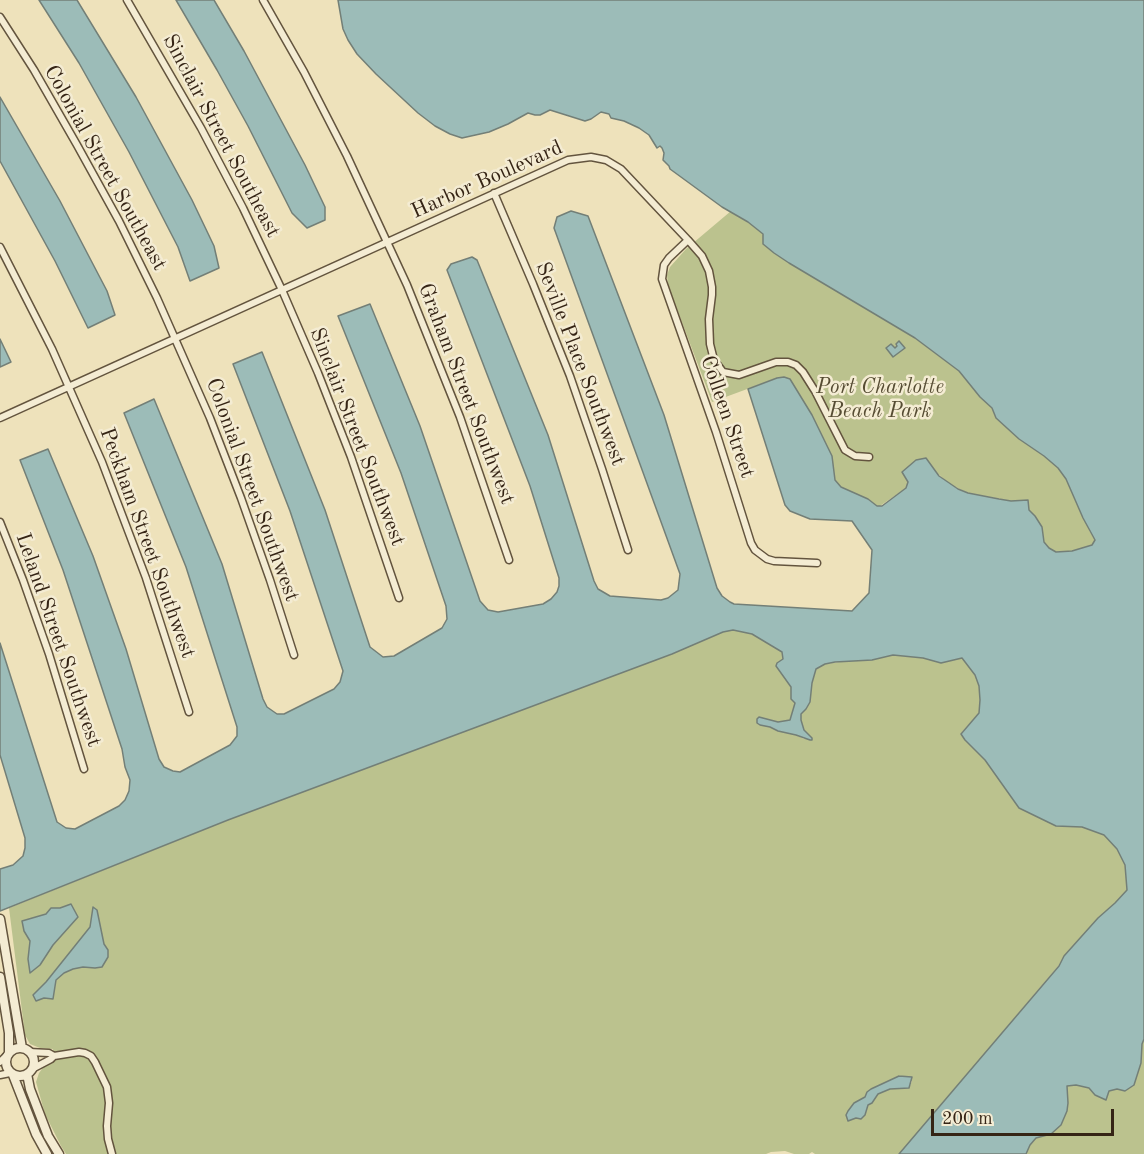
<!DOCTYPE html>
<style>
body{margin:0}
#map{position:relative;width:1144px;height:1154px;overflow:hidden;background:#eee2bb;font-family:"Old Standard TT",serif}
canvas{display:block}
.scale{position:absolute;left:931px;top:1109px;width:183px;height:27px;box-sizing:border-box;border:3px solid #352415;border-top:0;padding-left:8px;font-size:18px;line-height:21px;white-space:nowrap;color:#352415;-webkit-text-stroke:4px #f4ecd3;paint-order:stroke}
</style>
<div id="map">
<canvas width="1144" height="1154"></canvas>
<div class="scale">200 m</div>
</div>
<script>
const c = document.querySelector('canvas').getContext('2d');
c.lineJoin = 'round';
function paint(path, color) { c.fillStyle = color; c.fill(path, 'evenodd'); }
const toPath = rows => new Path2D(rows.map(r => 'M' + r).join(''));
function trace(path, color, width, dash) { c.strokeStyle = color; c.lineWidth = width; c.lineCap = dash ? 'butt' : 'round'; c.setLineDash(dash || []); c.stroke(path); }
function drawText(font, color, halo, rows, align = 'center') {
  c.font = font + ' "Old Standard TT",serif'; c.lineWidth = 5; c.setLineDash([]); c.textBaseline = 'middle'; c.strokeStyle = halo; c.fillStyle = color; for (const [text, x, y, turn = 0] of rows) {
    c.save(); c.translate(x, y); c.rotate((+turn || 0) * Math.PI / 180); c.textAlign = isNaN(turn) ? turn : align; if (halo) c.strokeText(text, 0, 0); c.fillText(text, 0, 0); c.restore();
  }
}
const green = toPath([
 [731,211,748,222,763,234,763,244,915,338,959,371,980,397,992,408,996,418,1019,439,1044,456,1058,468,1066,479,1090,532,1095,540,1092,545,1072,551,1056,552,1049,548,1044,542,1042,527,1035,516,1029,510,1028,501,1011,501,968,493,949,484,932,468,903,472,908,482,906,488,877,508,841,487,832,479,777,378,712,402,668,285,667,275,670,267,686,249],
 [733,630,752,634,782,652,783,659,776,666,791,687,791,698,795,703,790,720,778,723,759,717,760,725,770,727,778,731,796,735,804,739,812,738,804,730,801,720,801,714,806,709,810,702,812,683,816,669,825,664,893,655,923,658,941,663,962,658,975,675,979,686,980,700,979,713,961,733,965,740,985,760,1019,808,1056,826,1082,827,1104,835,1117,849,1125,865,1127,890,1115,903,1098,918,1064,956,1059,965,900,1154,815,1154,812,1152,809,1154,794,1154,785,1151,771,1152,766,1154,66,1154,61,1146,45,1114,36,1082,39,1073,45,1065,55,1061,53,1049,40,1048,30,1044,25,1035,9,908,228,820,672,654,723,632],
 [912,1081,909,1088,890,1089,878,1094,872,1103,868,1105,865,1115,861,1119,856,1118,854,1103,865,1098,867,1092],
 [1144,1039,1144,1154,1026,1154,1030,1145,1036,1138,1051,1134,1068,1103,1067,1086,1076,1085,1089,1088,1095,1095,1106,1100,1109,1091,1117,1089,1125,1091,1134,1085,1141,1063,1142,1044]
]);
const water = toPath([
 [39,0,77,0,136,97,192,200,214,246,219,268,190,281,178,247,129,152,79,63,39,0],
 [176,0,214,0,244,51,305,165,325,207,325,220,307,228,292,213,248,126,217,70,176,0],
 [338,0,1144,0,1144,1039,1142,1044,1141,1063,1134,1085,1125,1091,1117,1089,1109,1091,1106,1100,1095,1095,1089,1088,1076,1085,1067,1086,1068,1103,1067,1111,1061,1125,1051,1134,1036,1138,1030,1145,1026,1154,899,1154,1059,966,1064,956,1098,918,1115,903,1127,890,1125,865,1117,849,1104,835,1082,827,1056,826,1019,808,985,760,965,740,961,734,979,713,980,700,979,686,975,675,962,658,941,663,923,658,893,655,872,660,835,662,825,664,816,669,812,683,810,702,806,709,801,714,801,720,804,730,812,738,812,740,810,740,796,735,778,731,770,727,760,725,757,723,757,719,759,717,778,722,790,720,795,703,791,699,791,687,776,666,777,663,783,659,782,652,752,634,733,630,723,632,672,654,228,820,0,911,0,869,13,865,23,856,25,848,25,838,0,755,0,643,57,822,66,828,75,829,119,806,125,800,129,791,130,780,125,767,122,749,63,570,20,460,48,449,93,556,126,649,159,759,164,767,173,771,180,772,230,745,237,736,237,727,186,567,124,413,154,399,222,564,263,699,267,707,277,714,284,714,334,689,340,682,343,671,290,511,233,364,262,352,325,510,370,647,383,657,394,656,442,628,447,619,446,606,401,473,338,316,370,304,420,426,480,601,488,610,498,612,543,604,551,599,557,592,559,586,559,578,530,486,447,270,451,264,472,257,477,260,548,435,594,581,598,589,610,596,661,600,668,598,678,590,680,574,554,228,557,217,571,211,588,216,664,415,717,588,722,596,730,602,734,604,852,611,869,593,872,550,852,521,810,519,790,511,785,505,748,389,777,378,784,377,790,379,812,415,832,456,835,480,841,487,868,499,877,506,882,506,906,488,908,482,902,472,916,460,926,458,939,476,958,489,968,493,999,499,1011,501,1028,500,1029,510,1035,516,1042,527,1044,542,1049,548,1056,552,1072,551,1092,545,1095,540,1083,518,1066,479,1058,468,1044,456,1019,439,996,418,992,408,980,397,959,371,915,338,789,263,774,253,763,244,763,234,748,222,722,207,670,169,669,166,663,160,664,153,662,148,660,146,657,148,649,135,639,128,624,121,611,118,609,114,601,112,591,119,585,121,550,110,540,115,535,115,528,113,508,124,489,132,462,138,450,134,435,126,418,113,376,74,357,54,348,40,343,29,338,0],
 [0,97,60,201,107,291,115,315,88,328,55,261,0,161,0,97],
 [0,339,11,362,0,367,0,339],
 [899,341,905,348,893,357,886,348,891,344,895,348,897,346,896,344,899,341],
 [71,904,78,917,53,945,40,965,30,973,28,959,30,941,24,931,22,921,46,914,51,908,60,908,71,904],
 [93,907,97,910,104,944,108,950,108,957,102,967,95,968,83,967,73,969,64,973,56,980,53,999,44,998,36,1001,33,995,46,982,90,927,93,907],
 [899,1076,912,1077,909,1088,890,1089,878,1094,872,1103,868,1105,865,1115,861,1119,856,1118,848,1121,846,1115,848,1111,854,1103,865,1097,867,1092,871,1089,899,1076]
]);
const minor = toPath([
 [127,0,201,128,243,208,282,290,318,373,351,457,399,598],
 [263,0,304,72,347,156,407,285,460,417,509,560],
 [0,17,34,70,77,145,119,221,157,298,210,418,241,498,270,580,294,655],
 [494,193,533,284,570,376,602,469,628,550],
 [688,240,669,258,664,265,662,279,716,432,751,543,755,550,767,559,774,561,817,563],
 [0,247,52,349,102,462,146,578,189,712],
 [0,418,568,160,591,157,606,160,621,169,688,240,702,256,709,271,712,287,712,295,709,319,710,344,714,360,723,372,739,375,776,362,788,362,796,365,803,372,815,391,845,450,855,456,869,457],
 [0,522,23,580,49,654,84,769],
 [29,1052,49,1053,54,1056,51,1059,32,1069],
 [54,1056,79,1052,85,1053,91,1056,95,1062,107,1087,109,1103,107,1126,108,1139,112,1154],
 [0,1062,6,1056],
 [0,1075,10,1073]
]);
const tertiary = toPath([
 [0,919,22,1048],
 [0,977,9,1033,9,1053],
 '6 1062a14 14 0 1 1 28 0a14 14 0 1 1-28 0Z',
 [27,1074,30,1089,48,1136,59,1154],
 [13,1075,36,1134,47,1154]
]);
const streetNames = [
 ["Sinclair Street Southeast",221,136,62],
 ["Colonial Street Southeast",105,168,61],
 ["Harbor Boulevard",487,180,-24],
 ["Seville Place Southwest",580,364,69],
 ["Graham Street Southwest",466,394,69],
 ["Colleen Street",727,417,71],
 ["Sinclair Street Southwest",357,437,69],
 ["Colonial Street Southwest",252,490,70],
 ["Peckham Street Southwest",147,543,70],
 ["Leland Street Southwest",58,640,71]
];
const parkNames = [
 ["Port Charlotte",880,387],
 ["Beach Park",880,411]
];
paint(green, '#bbc28e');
paint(water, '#9cbcb8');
trace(water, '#737f77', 1.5);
trace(minor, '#63543e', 9);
trace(tertiary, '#63543e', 11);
trace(minor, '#f4ecd3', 6);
trace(tertiary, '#f4ecd3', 8);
drawText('21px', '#352415', '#f4ecd3', streetNames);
drawText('italic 21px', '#564c33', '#f4ecd3', parkNames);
</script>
